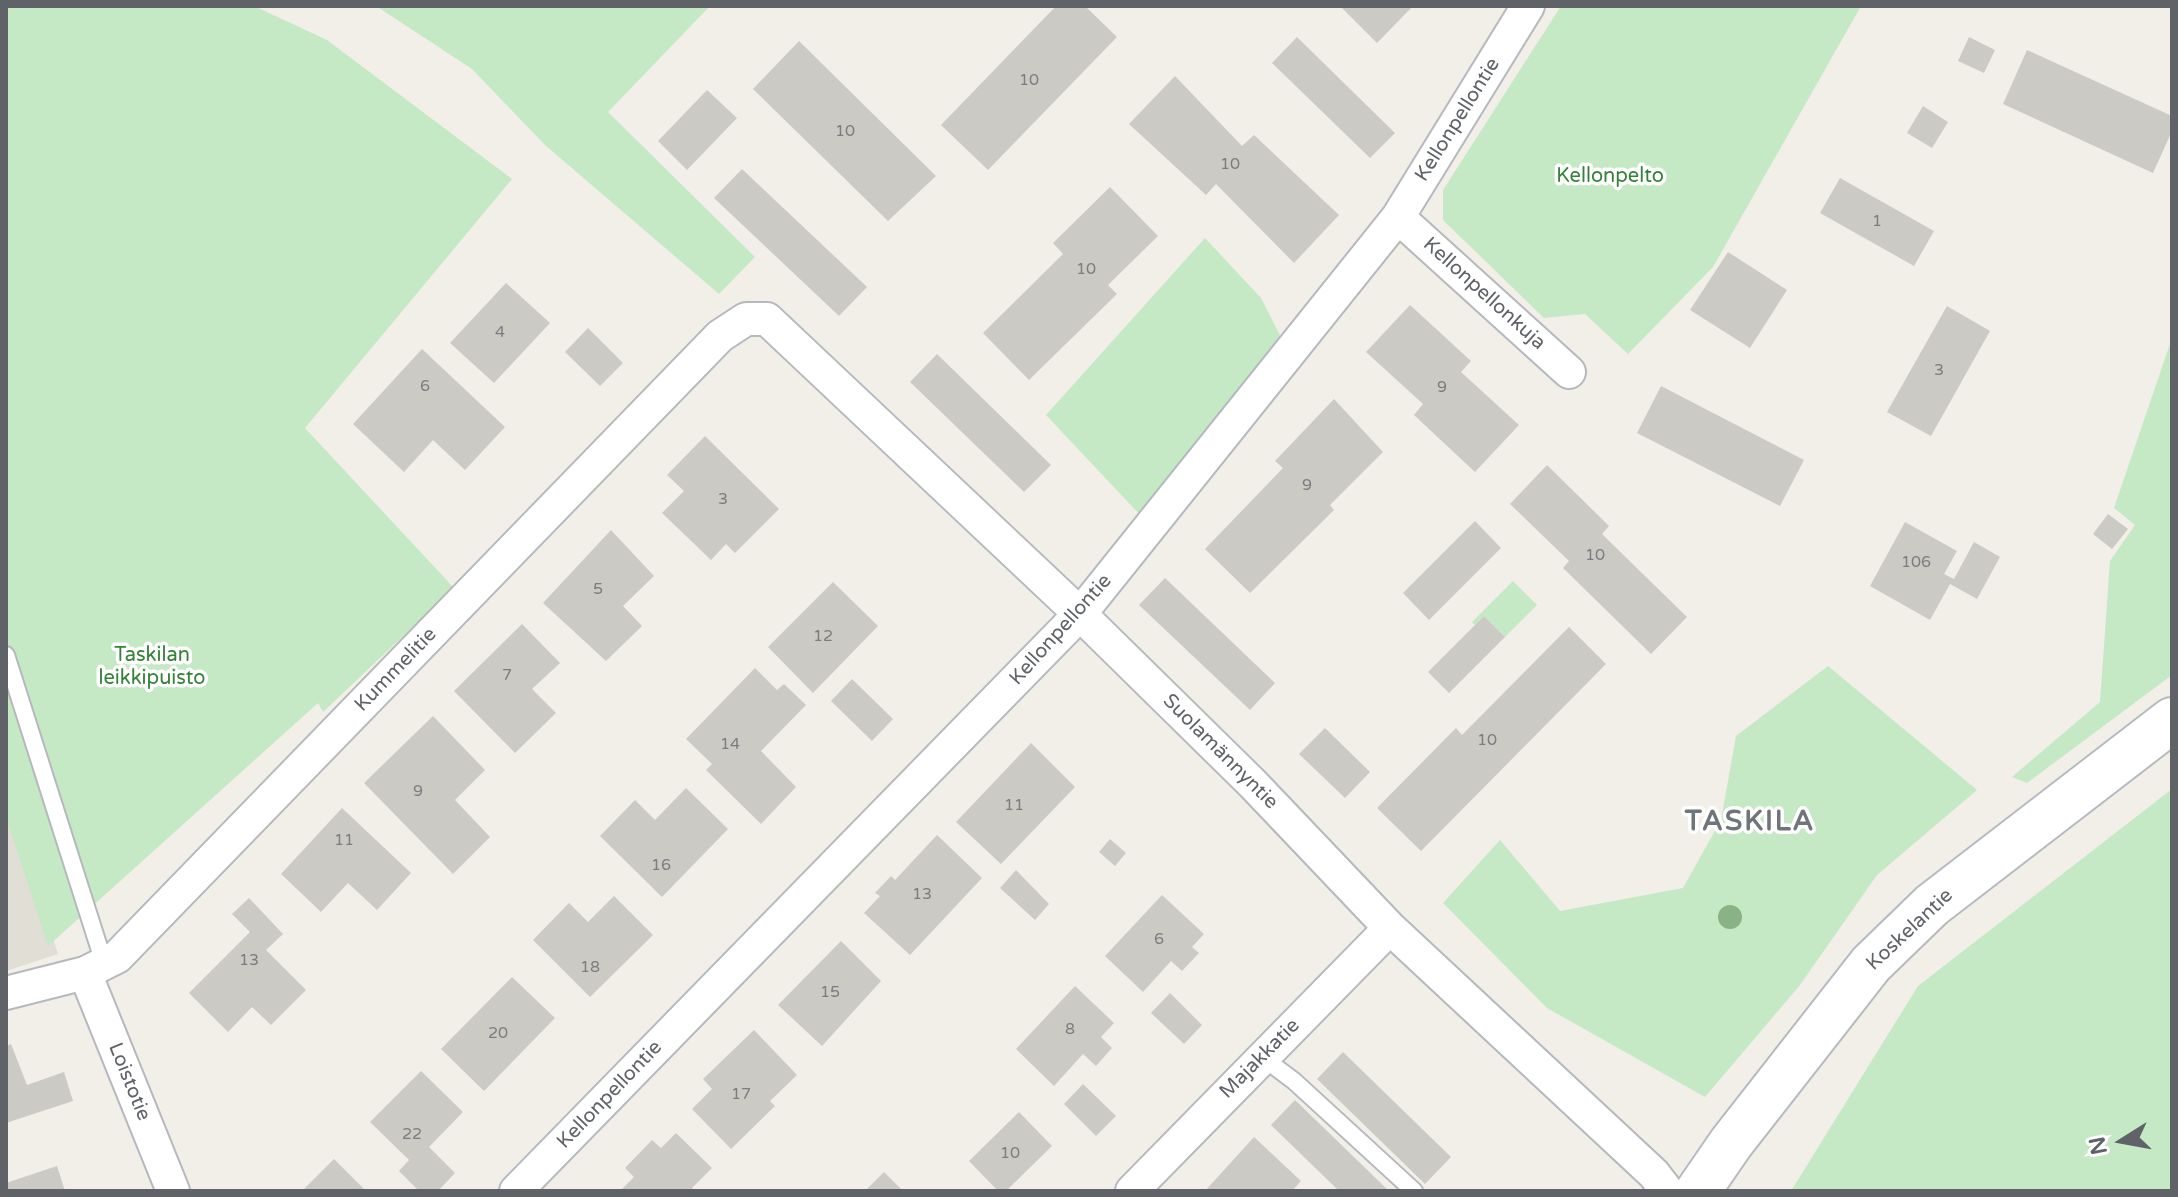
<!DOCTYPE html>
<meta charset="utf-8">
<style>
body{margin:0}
#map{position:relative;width:2178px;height:1197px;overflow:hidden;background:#f1efe8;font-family:"Varela Round",sans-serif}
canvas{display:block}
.frame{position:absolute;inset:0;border:8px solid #5f6368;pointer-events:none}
.north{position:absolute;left:2082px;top:1101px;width:80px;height:80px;-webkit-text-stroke:6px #fff;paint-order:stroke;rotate:259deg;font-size:22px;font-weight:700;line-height:32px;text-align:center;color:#5f6368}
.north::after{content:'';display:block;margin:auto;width:28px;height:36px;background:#5f6368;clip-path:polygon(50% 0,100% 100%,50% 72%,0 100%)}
</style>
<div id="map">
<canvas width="2178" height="1197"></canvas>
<div class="frame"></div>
<div class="north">N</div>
</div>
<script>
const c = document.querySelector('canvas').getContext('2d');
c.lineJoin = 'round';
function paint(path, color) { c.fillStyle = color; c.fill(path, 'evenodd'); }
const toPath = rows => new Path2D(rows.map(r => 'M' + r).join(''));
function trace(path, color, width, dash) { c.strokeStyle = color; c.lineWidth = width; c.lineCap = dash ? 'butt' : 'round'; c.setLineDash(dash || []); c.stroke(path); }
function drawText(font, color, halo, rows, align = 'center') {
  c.font = font + ' "Varela Round",sans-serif'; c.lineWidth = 7; c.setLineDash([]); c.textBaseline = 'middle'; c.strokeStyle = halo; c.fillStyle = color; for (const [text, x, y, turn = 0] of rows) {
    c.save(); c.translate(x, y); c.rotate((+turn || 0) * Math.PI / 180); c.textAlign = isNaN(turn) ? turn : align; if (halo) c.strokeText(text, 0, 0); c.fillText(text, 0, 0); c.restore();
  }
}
const education = toPath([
 [6,792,58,954,6,971]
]);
const green = toPath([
 [6,6,254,6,327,40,512,179,305,428,454,588,323,712,318,703,48,946,6,817],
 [376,6,710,6,608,112,755,257,719,294,545,145,472,69],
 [1561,6,1861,6,1713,267,1628,354,1585,314,1544,318,1443,220,1443,190],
 [1205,238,1261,298,1282,339,1143,518,1046,415],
 [2172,338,2172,675,2027,783,2012,777,2100,702,2110,561,2135,525,2114,508],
 [1513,581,1537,605,1505,637,1484,616,1475,625,1472,622],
 [1828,666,1977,790,1877,875,1800,985,1705,1097,1547,1008,1443,903,1500,840,1560,911,1683,888,1721,820,1736,736],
 [2172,789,2172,1191,1791,1191,1918,986]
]);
const building = toPath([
 [1056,6,1085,6,1117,37,988,170,941,125],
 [1340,6,1413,6,1377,43],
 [1297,37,1395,133,1370,158,1272,63],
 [1969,37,1995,50,1984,73,1958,61],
 [799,41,936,176,888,221,753,89],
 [2027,50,2172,116,2172,131,2153,173,2003,104],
 [1175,76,1242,146,1254,135,1339,215,1294,263,1216,184,1206,195,1129,124],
 [707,90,737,118,687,170,658,141],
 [1923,106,1948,122,1932,148,1907,133],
 [742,169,867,287,839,316,714,198],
 [1840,178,1934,231,1914,266,1820,213],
 [1110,187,1158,236,1108,285,1117,294,1029,380,983,333,1063,254,1053,243],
 [1728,252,1787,290,1750,348,1690,310],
 [506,283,550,323,494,383,450,343],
 [1410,305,1471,361,1461,372,1519,425,1475,472,1414,415,1423,404,1366,352],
 [1947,306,1990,331,1931,436,1887,412],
 [588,328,623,363,600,386,565,352],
 [422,349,505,427,465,470,433,440,404,472,353,424],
 [937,354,1051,465,1024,492,910,382],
 [1661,386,1804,460,1780,506,1637,433],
 [1334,399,1383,452,1330,505,1334,510,1250,593,1205,549,1283,468,1275,461],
 [705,436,779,509,735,553,726,544,711,560,662,513,684,491,667,475],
 [1547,465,1609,526,1602,534,1687,617,1651,654,1563,568,1569,561,1510,504],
 [2108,514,2128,529,2112,549,2093,534],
 [1475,521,1501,548,1429,620,1403,593],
 [1905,522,1957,551,1944,574,1954,579,1974,542,2000,557,1977,599,1950,584,1930,620,1870,586],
 [611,530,654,576,623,606,642,626,606,661,543,603],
 [1165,578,1275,683,1250,710,1139,605],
 [833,582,878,626,813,693,768,647],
 [1484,616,1505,637,1449,693,1428,672],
 [522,624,560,663,532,689,556,713,515,753,454,691],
 [1569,627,1606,664,1421,851,1377,808,1456,728,1462,735],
 [755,668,777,690,784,684,806,705,761,751,796,787,761,824,706,770,712,764,686,739],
 [852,679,893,719,872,741,831,701],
 [433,716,485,770,455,800,490,837,453,874,364,783],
 [1325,728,1370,772,1345,798,1299,754],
 [1031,743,1075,787,1001,864,956,822],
 [686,788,728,829,662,897,600,836,635,800,655,820],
 [342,808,411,873,377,910,348,883,321,912,281,874],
 [937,835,982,878,910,955,864,913,880,896,875,893,891,876,895,880],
 [1110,839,1126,853,1115,866,1099,852],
 [1016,870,1049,904,1035,920,1000,888],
 [1162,895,1204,934,1192,947,1199,953,1182,971,1171,961,1143,992,1105,956],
 [614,896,653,935,590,997,533,940,569,903,588,922],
 [249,898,283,934,266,950,306,990,271,1025,252,1007,228,1032,189,993,250,932,232,914],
 [841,941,881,981,822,1046,778,1005],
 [512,977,555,1018,484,1091,441,1049],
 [1075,986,1114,1023,1101,1037,1112,1048,1096,1066,1083,1054,1054,1086,1016,1049],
 [1170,993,1202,1025,1184,1044,1151,1013],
 [754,1030,797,1075,770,1101,775,1106,731,1149,692,1109,712,1089,703,1079],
 [11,1044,27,1085,64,1072,73,1101,6,1123,6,1046],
 [1343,1052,1451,1157,1425,1184,1317,1079],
 [421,1071,463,1112,429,1147,455,1173,438,1191,419,1191,399,1171,409,1160,370,1122],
 [1083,1084,1116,1116,1096,1136,1064,1104],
 [1295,1100,1389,1191,1339,1191,1271,1125],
 [1019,1112,1052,1146,1006,1191,998,1191,969,1161],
 [676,1133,712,1168,692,1188,694,1191,620,1191,634,1177,625,1168,652,1140,661,1148],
 [1254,1137,1301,1181,1292,1191,1205,1191],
 [334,1159,366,1191,302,1191],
 [57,1166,65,1191,6,1191,6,1183],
 [884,1172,903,1191,865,1191]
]);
const lane = toPath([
 [6,655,104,963],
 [1262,1057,1294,1081,1414,1191]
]);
const street = toPath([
 [1398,217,1569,372],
 [85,973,173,1191],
 [6,993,85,973,117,957,720,336,746,319,767,319,1080,614,1253,784,1390,928,1654,1174,1667,1191],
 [516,1191,1080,614,1398,217,1528,6],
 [1132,1191,1390,928]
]);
const secondary = toPath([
 [1698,1191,1731,1143,1871,964,1932,905,2172,720]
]);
const trees = [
 [1730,917]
];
const numberNames = [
 ["10",1029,81],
 ["10",845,132],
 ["10",1230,165],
 ["1",1877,222],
 ["10",1086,270],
 ["4",500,333],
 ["3",1939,371],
 ["6",425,387],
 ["9",1442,388],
 ["9",1307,486],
 ["3",723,500],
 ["10",1595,556],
 ["106",1916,563],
 ["5",598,590],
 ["12",823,637],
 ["7",507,676],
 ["10",1487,741],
 ["14",730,745],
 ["9",418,792],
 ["11",1014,806],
 ["11",344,841],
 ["16",661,866],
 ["13",922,895],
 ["6",1159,940],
 ["13",249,961],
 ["18",590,968],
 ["15",830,993],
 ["8",1070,1030],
 ["20",498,1034],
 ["17",741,1095],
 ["22",412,1135],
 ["10",1010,1154]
];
const streetNames = [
 ["Kellonpellontie",1458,120,-58],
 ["Kellonpellonkuja",1484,294,42],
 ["Kellonpellontie",1061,630,-48],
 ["Kummelitie",396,670,-46],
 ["Suolamännyntie",1220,752,45],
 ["Koskelantie",1910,930,-43],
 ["Majakkatie",1260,1059,-45],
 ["Loistotie",129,1082,68],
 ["Kellonpellontie",610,1095,-46]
];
const parkNames = [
 ["Kellonpelto",1610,177],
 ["Taskilan",152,656],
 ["leikkipuisto",152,679]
];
const districtNames = [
 ["TASKILA",1750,823]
];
paint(education, '#e1ded6');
paint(green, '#c5e8c5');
paint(building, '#cccac5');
trace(lane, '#b5b8bc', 20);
trace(street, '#b5b8bc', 36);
trace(secondary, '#b6babf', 48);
trace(lane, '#fff', 16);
trace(street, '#fff', 32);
trace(secondary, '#fff', 44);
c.fillStyle = '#89b387';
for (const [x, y] of trees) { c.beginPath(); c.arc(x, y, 12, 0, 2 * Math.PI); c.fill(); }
drawText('16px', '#7a7d7f', null, numberNames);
drawText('20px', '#5f6368', '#fff', streetNames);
drawText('20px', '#348238', '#fff', parkNames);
c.letterSpacing = '2px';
drawText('bold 28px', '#70757a', '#fff', districtNames);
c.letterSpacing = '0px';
</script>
